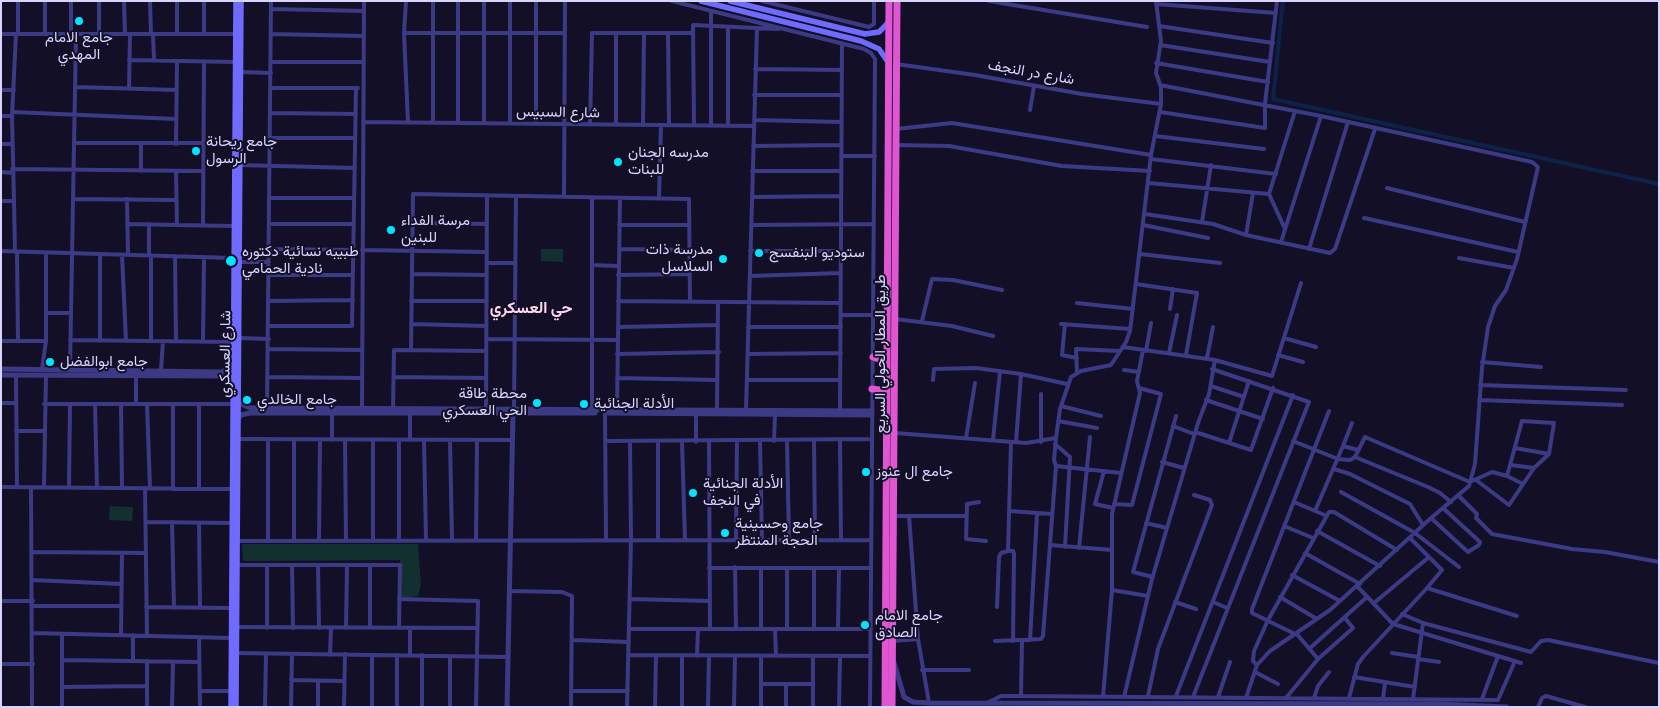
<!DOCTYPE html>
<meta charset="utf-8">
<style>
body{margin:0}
#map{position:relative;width:1660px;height:708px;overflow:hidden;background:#130f26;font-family:Poppins,sans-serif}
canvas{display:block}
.frame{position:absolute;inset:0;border:2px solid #d9d4ff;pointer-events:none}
</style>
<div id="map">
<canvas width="1660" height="708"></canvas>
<div class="frame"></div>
</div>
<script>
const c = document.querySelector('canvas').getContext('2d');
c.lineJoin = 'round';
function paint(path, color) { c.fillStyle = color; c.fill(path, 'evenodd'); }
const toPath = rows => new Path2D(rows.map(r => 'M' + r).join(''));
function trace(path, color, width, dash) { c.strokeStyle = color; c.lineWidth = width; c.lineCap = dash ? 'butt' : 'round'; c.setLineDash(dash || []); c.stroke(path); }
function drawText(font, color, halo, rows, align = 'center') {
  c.font = font + ' Poppins,Vazirmatn,sans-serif'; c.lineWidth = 4; c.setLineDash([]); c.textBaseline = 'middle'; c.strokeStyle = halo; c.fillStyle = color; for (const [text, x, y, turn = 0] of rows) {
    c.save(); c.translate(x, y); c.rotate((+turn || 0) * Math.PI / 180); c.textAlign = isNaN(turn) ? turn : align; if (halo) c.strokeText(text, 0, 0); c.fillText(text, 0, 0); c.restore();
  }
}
const green = toPath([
 [541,249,563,249,563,262,541,261],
 [110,506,133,507,132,521,109,520],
 [242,544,418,544,421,585,418,596,401,598,400,560,243,561]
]);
const canal = toPath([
 [1283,1,1273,99,1659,184]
]);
const minor = toPath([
 [18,1,18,34],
 [45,1,45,34],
 [71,1,71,34],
 [99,1,99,34],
 [124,1,125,34],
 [150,1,151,34],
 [177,1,177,34],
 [204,1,204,34],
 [406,1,404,33,408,122],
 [484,1,484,123],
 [510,1,510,123],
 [536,1,536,124],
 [672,1,864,49,871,53,875,59,870,707],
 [762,1,869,27,874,24,874,1],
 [989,1,1147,27],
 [1156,4,1276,13],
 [271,9,364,11],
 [711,11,711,126],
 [1159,26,1273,43],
 [404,33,564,33],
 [668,33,669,125],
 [1,34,235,34],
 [153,34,154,60],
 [271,34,363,36],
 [1160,45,1270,62],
 [129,60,235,62],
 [271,62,363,62],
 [1156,63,1268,82],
 [896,64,975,75,1082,94,1161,104],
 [755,69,842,70],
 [240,72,271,73],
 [1160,85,1321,116,1532,162,1538,167,1517,259,1506,290,1495,306,1488,327,1482,368,1475,464,1469,486,1431,518,1330,610,1270,651,1257,665,1246,698],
 [76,87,177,90],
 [271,88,358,88],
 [129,89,130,34],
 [1,90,14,90],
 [754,95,841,95],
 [1030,110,1034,86],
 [12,112,176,119],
 [1160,112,1265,128,1265,104,1277,1],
 [271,113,356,114],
 [1,116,12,116],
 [754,120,841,122],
 [363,122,754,126],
 [433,122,433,1],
 [458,123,458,1],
 [590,124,592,33,693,33],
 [616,124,616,33],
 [643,125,644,33],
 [694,125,693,25,778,29],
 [728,126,728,27],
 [896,129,952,123,1151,155,1130,331,1126,342,1111,365,1081,371,1071,377,1060,409,1056,438],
 [1155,136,1264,149],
 [271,138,355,138],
 [75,143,234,143],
 [1,144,12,144],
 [141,144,141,171],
 [176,144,177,61],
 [896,145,949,146,1062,166,1150,171],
 [753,146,841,145],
 [1151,155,1161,104,1161,87,1156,73,1161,41,1156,1],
 [841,156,875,156],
 [1151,159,1276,174],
 [239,165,355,168],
 [12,169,201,171],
 [176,171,177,225,233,226],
 [752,171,841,171],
 [1,172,13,173],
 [1149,183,1269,194],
 [1387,188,1525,222],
 [564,197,565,1],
 [592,197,592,410],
 [752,197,841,196],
 [270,198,354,198],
 [659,198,661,125],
 [74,199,176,200],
 [127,199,128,255],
 [1,201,14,201,15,252],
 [14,201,12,116,16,34],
 [1145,214,1213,224,1246,235,1330,253,1335,249,1375,129],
 [1364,218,1518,252],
 [1202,222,1211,165],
 [413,223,487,224],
 [127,224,177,225],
 [269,224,354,224],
 [203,225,204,62],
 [619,225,689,225],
 [751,225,874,224],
 [1143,225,1208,238],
 [1285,229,1269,194,1295,111],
 [1246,235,1253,193],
 [1281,242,1321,116],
 [269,249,354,250],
 [619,249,689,250],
 [1309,249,1348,122],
 [362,250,487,252],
 [1,251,233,258],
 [750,251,841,251],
 [17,252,18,341],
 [100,254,100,341],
 [1140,254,1220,263],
 [122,255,126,341],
 [149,255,149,224],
 [151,255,151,341],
 [175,256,176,341],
 [1459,258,1514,268],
 [239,262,269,262],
 [487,263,515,263],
 [592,265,618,266],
 [412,274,487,275],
 [270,275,353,275],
 [618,275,689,274],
 [750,276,841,273],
 [1136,284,1197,293,1186,355],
 [269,301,353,300],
 [411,301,487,301],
 [618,301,841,303],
 [1077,303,1133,309],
 [1170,309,1173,289],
 [46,313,71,313],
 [841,315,873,315],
 [895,319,952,326,993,336],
 [922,321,932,279,953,280,1002,290],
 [411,324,486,326],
 [1061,324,1130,329],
 [1065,324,1062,355,1077,358],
 [269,326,352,326,356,88],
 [618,327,718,325],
 [748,327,841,327],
 [239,338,269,339],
 [1284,338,1316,347],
 [486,339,617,340],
 [70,340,233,342],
 [1,341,46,341],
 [203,342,204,257],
 [1123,347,1215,360,1209,394,1198,423,1152,579,1124,697],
 [269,349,362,350],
 [411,350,413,194,689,199,690,301],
 [1146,351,1151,323],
 [1169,353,1177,315],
 [617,354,719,352],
 [748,354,841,353],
 [1278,355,1303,362],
 [1207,358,1213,327],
 [1215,360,1272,376,1301,283],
 [1482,362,1541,367],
 [42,369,46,341,46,253],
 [70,369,76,34],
 [161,370,163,341],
 [1124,370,1139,372],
 [1077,373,1076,349,1120,351],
 [16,375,17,487],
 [136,375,136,404],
 [268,377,362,378],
 [394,377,486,378],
 [617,378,717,380],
 [747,380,840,380],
 [933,380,934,369,976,368,1021,374,1067,384],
 [1480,385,1626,390],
 [1211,386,1244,397],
 [1206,400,1263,419],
 [1479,400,1622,405],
 [1,403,16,403],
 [44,404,232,404],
 [95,404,97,488],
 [121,404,122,488],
 [147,404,150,488],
 [173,404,173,489],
 [199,404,199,489],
 [1061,406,1101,416],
 [267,408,271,1],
 [362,409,364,1],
 [393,409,394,350,486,351],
 [486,409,487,196],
 [514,410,516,196],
 [617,410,620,198],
 [717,410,718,302],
 [746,410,757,28],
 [840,411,842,43],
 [605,413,606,539],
 [410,414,410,440],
 [1058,421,1097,428],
 [1173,426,1194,434],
 [16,431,44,431],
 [1195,432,1251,450,1273,388],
 [895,433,1026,443,1056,438,1054,460,1056,466,1121,473],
 [966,438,975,383],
 [238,439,513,440],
 [332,440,332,413],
 [345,440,346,540],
 [399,440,399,540],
 [424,440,426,540],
 [450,440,452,540],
 [814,440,815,540],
 [840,440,841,540],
 [993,440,1000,371],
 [607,441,871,439],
 [760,441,762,540],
 [774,441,775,415],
 [787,441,789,540],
 [1293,441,1338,459,1350,460,1355,457,1428,487,1440,493,1451,502],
 [658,442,658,540],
 [682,442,685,540],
 [696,442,696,414],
 [709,442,710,629],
 [1011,442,1008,551,1013,551,1014,554,1013,641],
 [1016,442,1021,374],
 [1041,442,1041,394],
 [1229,443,1249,381],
 [1055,444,1070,457,1065,547],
 [1343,446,1352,423],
 [1515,448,1549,454],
 [1355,457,1365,437,1470,482,1492,472,1507,476,1523,484],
 [1162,462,1184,468],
 [1511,465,1534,468],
 [1334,469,1350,474,1410,504,1423,525],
 [1104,471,1095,504,1113,508],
 [1476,480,1509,505,1534,468,1549,454,1554,423,1522,421,1507,476],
 [1,487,232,489],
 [31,487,32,707],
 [44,487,46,375],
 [69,487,70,404],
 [145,488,147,636],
 [1341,492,1415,533,1459,567],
 [1459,496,1477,514,1476,518,1492,534,1572,549,1605,552,1659,562],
 [979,502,967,504,966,539,986,541],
 [1294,502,1327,516],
 [1114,504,1132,505,1161,394,1139,388],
 [1009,511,1052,514],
 [1315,511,1343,446,1358,450],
 [895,516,967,516],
 [909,516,918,639,929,703],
 [1431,518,1468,552,1479,545,1480,542,1443,508],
 [146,522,232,523],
 [172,522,174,608],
 [199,523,200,608],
 [1146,523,1167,528],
 [1284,526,1313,538],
 [1317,531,1380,566],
 [373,540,373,440],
 [476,540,477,440],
 [736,540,737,441],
 [237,541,871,540],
 [268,541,268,440],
 [294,541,294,440],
 [319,541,320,440],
 [1050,545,1112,550],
 [1079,548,1090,437],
 [32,552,146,553],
 [1305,553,1360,584],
 [237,565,400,565,399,628],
 [292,566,293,628],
 [318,566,319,628],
 [735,567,736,629],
 [709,568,871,568],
 [761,568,761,629],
 [787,568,787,629],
 [1292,575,1340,601],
 [1153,577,1133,572,1176,416],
 [32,580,122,584],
 [1357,586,1393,624,1521,663],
 [1427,588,1517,616],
 [1112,590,1148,596],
 [509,591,562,592,572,596,571,707],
 [1280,597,1317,619],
 [399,599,478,601,476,707],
 [630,599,710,601],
 [1,601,33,601],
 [1175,602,1196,609],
 [1213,602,1227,608],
 [1374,603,1429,557],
 [33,606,121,606],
 [146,607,231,608],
 [997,607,999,557,1001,553,1008,551],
 [1402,614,1423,623,1531,652,1541,641,1548,640,1659,663],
 [236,627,477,628],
 [267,628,267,566],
 [346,628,347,565],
 [370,628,370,565],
 [410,628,410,655],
 [629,629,871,629],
 [775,629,776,656],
 [814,629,814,569],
 [838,629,839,569],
 [33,633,231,638],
 [1296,633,1318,659],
 [62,634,62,707],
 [1295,634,1252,613,1252,609,1329,411],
 [121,635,122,553],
 [199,637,200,707],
 [572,640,629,642],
 [1030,640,1037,514],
 [892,641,918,639],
 [995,641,1041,639,1043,636,1056,466],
 [1309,649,1367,597],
 [236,653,508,657],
 [1392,653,1418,657],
 [330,655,331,628],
 [628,655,870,656],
 [697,656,698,629],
 [813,656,813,707],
 [1418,659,1439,662],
 [62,660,199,662],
 [133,661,133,635],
 [1,664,33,664],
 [1257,665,1253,661,1254,651,1268,620,1329,512,1334,512,1397,550],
 [922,670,969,670],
 [1255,672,1278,684],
 [1354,677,1415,687],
 [291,680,343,681],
 [761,684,812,684],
 [786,684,786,707],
 [63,687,147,686],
 [200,691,231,691],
 [571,691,628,691],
 [1021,696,1022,640],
 [1148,696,1158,649,1212,505,1210,500,1194,495],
 [1176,696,1293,395],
 [1103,697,1112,590,1112,514,1140,393,1137,381,1143,350],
 [1193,697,1309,402,1212,369],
 [1218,697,1230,662],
 [1286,698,1318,659,1353,628,1345,618],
 [1314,698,1318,686,1329,672],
 [1349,698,1358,664,1363,657,1427,588,1442,570,1410,538],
 [1383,698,1385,683],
 [1413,699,1423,623],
 [1482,699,1498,656],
 [987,703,1001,696,1021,696,1498,700,1515,661],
 [147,707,147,661],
 [172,707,173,662],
 [265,707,266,654],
 [291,707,292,654],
 [318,707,318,681],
 [344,707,345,654],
 [372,707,372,655],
 [397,707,397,655],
 [422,707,422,655],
 [450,707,450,656],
 [627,707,631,540,630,442],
 [655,707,656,655],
 [682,707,682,656],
 [708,707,709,656],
 [734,707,735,656],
 [761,707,761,656],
 [839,707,840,657],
 [1538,707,1542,698,1546,696,1585,707]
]);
const tertiary = toPath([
 [1,369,221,372,228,369,232,362],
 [1,375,221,376,226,378,232,387],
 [238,399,242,404,250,408,267,408,872,411],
 [608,413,872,415],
 [238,419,241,415,250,413,595,413],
 [893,659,904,697,913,702,929,703,1438,704,1507,707],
 [507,707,513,413]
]);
const secondary = toPath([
 [701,1,861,41,879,49,888,62],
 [730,1,865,34,879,32,889,22],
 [231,707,236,1],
 [236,707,241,1]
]);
const trunk = toPath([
 [873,357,879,359,887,366],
 [872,389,886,391],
 [885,707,889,1],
 [892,707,897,1]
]);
const markers = [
 [79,21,5,"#00e5ff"],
 [196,151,5,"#00e5ff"],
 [618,162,5,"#00e5ff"],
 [391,230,5,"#00e5ff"],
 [759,253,5,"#00e5ff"],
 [723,259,5,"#00e5ff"],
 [231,261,6,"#00e5ff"],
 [50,362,5,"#00e5ff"],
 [247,400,5,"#00e5ff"],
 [537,403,5,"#00e5ff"],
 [584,404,5,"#00e5ff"],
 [866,472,5,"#00e5ff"],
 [693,493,5,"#00e5ff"],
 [725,533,5,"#00e5ff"],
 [865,625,5,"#00e5ff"]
];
const poiNames = [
 ["جامع الامام",79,38,"center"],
 ["المهدي",79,55,"center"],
 ["جامع ريحانة",206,142],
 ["الرسول",206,159],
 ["مدرسه الجنان",628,153],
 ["للبنات",628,170],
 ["مرسة الفداء",401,221],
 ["للبنين",401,238],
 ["مدرسة ذات",713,250,"right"],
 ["السلاسل",713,267,"right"],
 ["طبيبه نسائية دكتوره",242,252],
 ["نادية الحمامي",242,269],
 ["ستوديو البنفسج",769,253],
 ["جامع ابوالفضل",60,362],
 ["محطة طاقة",527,394,"right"],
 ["الحي العسكري",527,411,"right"],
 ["جامع الخالدي",257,400],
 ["الأدلة الجنائية",594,404],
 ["جامع ال عنوز",876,472],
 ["الأدلة الجنائية",703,484],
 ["في النجف",703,501],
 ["جامع وحسينية",735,524],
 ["الحجة المنتظر",735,541],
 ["جامع الامام",875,616],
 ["الصادق",875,633]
];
const streetNames = [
 ["شارع در النجف",1031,73,10],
 ["شارع السبيس",558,113,1],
 ["شارع العسكري",226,354,-89],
 ["طريق المطار الحولي السريع",881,354,-90]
];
const neighbourhoodNames = [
 ["حي العسكري",531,309]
];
paint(green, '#12302f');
trace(canal, '#0c2248', 4);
trace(minor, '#3d3a85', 4);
trace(tertiary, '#3d3a85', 5);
trace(secondary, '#6f6bff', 5.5);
trace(trunk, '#e055d1', 7);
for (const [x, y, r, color] of markers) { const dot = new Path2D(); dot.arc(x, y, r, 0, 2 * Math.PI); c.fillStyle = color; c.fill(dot); trace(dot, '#130f26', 2); }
drawText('15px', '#d9d4ff', '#130f26', poiNames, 'left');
drawText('15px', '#d9d4ff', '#130f26', streetNames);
drawText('bold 16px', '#ffd6f0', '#130f26', neighbourhoodNames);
</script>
